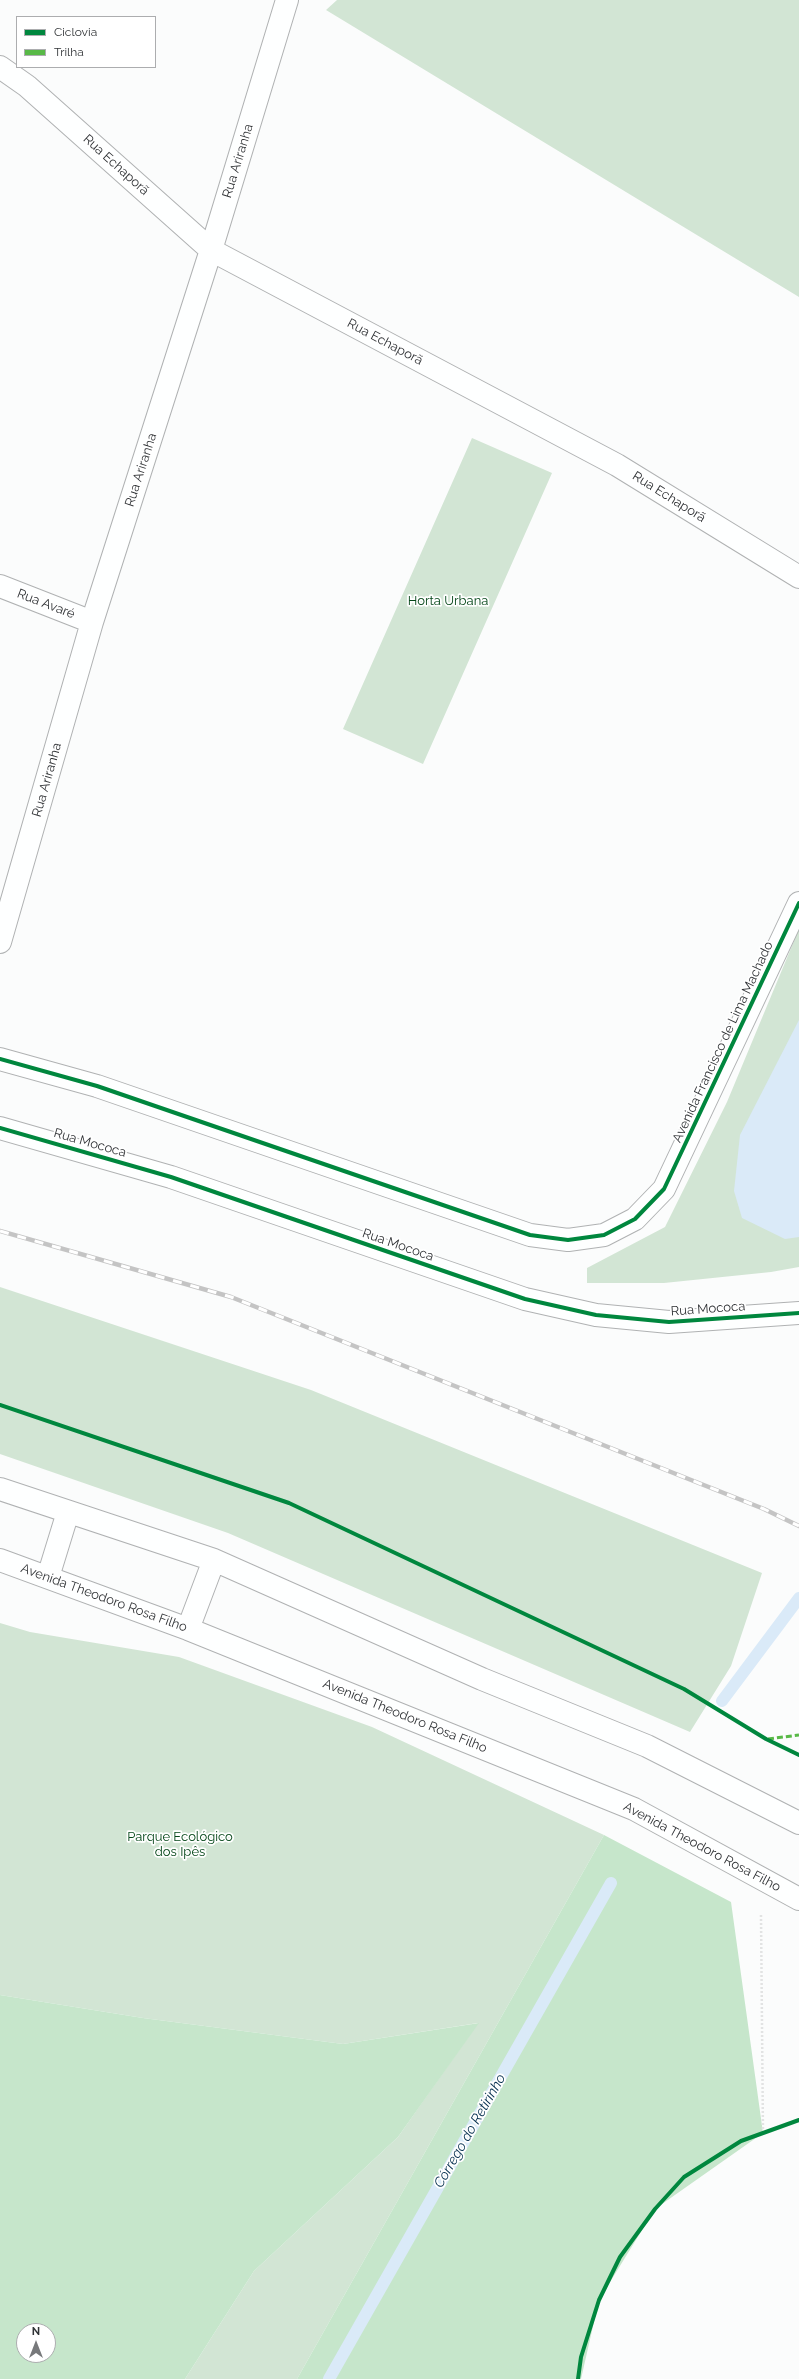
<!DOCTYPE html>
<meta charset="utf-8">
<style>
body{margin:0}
#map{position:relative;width:799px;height:2379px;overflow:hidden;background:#fbfcfc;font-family:Raleway,sans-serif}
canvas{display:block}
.legend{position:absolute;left:16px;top:16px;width:140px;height:52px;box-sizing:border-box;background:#fff;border:1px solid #acadaf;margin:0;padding:5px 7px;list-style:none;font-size:12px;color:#303336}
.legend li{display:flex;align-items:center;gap:8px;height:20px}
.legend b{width:20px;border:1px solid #acadaf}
.north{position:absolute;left:16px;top:2323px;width:40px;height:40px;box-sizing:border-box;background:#fff;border:1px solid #acadaf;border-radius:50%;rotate:0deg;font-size:11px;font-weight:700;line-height:16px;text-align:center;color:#303336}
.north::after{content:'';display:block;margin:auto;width:14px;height:18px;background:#77797b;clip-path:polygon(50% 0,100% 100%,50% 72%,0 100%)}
</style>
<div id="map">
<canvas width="799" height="2379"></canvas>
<ul class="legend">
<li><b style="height:5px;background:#00873e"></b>Ciclovia</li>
<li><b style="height:5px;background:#58b947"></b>Trilha</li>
</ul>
<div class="north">N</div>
</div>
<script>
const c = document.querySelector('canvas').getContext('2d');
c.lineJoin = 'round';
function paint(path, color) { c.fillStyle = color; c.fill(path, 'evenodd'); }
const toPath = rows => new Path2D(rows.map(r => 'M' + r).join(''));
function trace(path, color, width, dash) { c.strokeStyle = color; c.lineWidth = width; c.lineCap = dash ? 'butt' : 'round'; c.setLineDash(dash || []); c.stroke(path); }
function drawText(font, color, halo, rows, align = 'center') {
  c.font = font + ' Raleway,sans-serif'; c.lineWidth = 3.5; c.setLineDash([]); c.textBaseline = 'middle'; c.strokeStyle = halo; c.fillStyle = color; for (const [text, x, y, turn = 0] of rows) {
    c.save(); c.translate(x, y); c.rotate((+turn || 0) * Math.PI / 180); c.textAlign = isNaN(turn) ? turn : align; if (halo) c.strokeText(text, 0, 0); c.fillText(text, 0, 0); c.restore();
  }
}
const green = toPath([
 [337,0,799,0,799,297,326,10],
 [472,438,552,473,423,764,343,729],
 [799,929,799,1267,771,1272,664,1283,587,1283,587,1268,665,1227,727,1102],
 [0,1287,311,1390,762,1573,731,1666,690,1732,228,1533,0,1454],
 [0,1623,30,1632,179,1657,372,1727,604,1835,297,2379,185,2379,254,2271,398,2137,478,2023,343,2044,143,2018,0,1995]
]);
const forest = toPath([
 [604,1835,731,1902,763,2133,655,2209,599,2300,581,2379,297,2379],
 [0,1995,143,2018,343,2044,479,2023,398,2137,254,2271,185,2379,0,2379],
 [24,2331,48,2331,48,2355,24,2355]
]);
const water = toPath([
 [799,1020,799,1237,785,1239,742,1218,734,1191,740,1135]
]);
const stream = toPath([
 [722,1701,799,1598],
 [329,2379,611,1883]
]);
const path = toPath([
 [761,1915,763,2133]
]);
const street = toPath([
 [0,67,27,86,211,250,617,465,799,577],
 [0,586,92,622],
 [0,942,92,622,211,250,287,0]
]);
const secondary = toPath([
 [0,1059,97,1086,530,1235,568,1240,604,1235,635,1219,664,1189,799,903],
 [0,1128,171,1177,525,1299,596,1315,669,1322,799,1313],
 [0,1489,214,1560,482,1679,647,1746,799,1823],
 [0,1560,188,1629,634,1809,799,1899],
 [48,1577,68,1512],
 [188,1629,214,1560]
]);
const rail = toPath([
 [0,1231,231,1297,764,1509,799,1526]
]);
const quiet = toPath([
 [768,1739,799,1735]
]);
const cycleway = toPath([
 [0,1059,97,1086,530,1235,568,1240,604,1235,635,1219,664,1189,799,903],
 [0,1128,171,1177,525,1299,596,1315,669,1322,799,1313],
 [0,1405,289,1503,684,1689,766,1739,799,1755],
 [578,2379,581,2357,599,2300,620,2257,655,2209,684,2177,741,2141,799,2120]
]);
const streetNames = [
 ["Rua Ariranha",238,161,-73],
 ["Rua Echaporã",116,165,42],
 ["Rua Echaporã",385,342,28],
 ["Rua Ariranha",141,470,-72],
 ["Rua Echaporã",669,497,32],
 ["Rua Avaré",46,604,21],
 ["Rua Ariranha",47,780,-74],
 ["Avenida Francisco de Lima Machado",723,1042,-65],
 ["Rua Mococa",90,1143,16],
 ["Rua Mococa",398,1245,19],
 ["Rua Mococa",708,1309,-4],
 ["Avenida Theodoro Rosa Filho",104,1598,20],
 ["Avenida Theodoro Rosa Filho",405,1716,22],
 ["Avenida Theodoro Rosa Filho",702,1847,28]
];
const parkNames = [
 ["Horta Urbana",448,601],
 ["Parque Ecológico",180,1837],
 ["dos Ipês",180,1852]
];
const waterNames = [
 ["Córrego do Retirinho",470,2131,-60]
];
paint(green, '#d2e5d4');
paint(forest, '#c6e6cb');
paint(water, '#daeaf8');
trace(stream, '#daeaf8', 12);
trace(street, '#b0b2b3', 24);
trace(secondary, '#b0b2b3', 24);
trace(path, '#e2e3e3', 2.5, [2, 2]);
trace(street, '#feffff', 22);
trace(secondary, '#feffff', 22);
trace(rail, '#c4c4c4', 4.5);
trace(rail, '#fff', 3, [9]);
trace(quiet, '#58b947', 3, [6, 3]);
trace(cycleway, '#00873e', 4);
drawText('13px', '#303336', '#fff', streetNames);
drawText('13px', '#054719', '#fff', parkNames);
drawText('italic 14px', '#073151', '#fff', waterNames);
</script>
